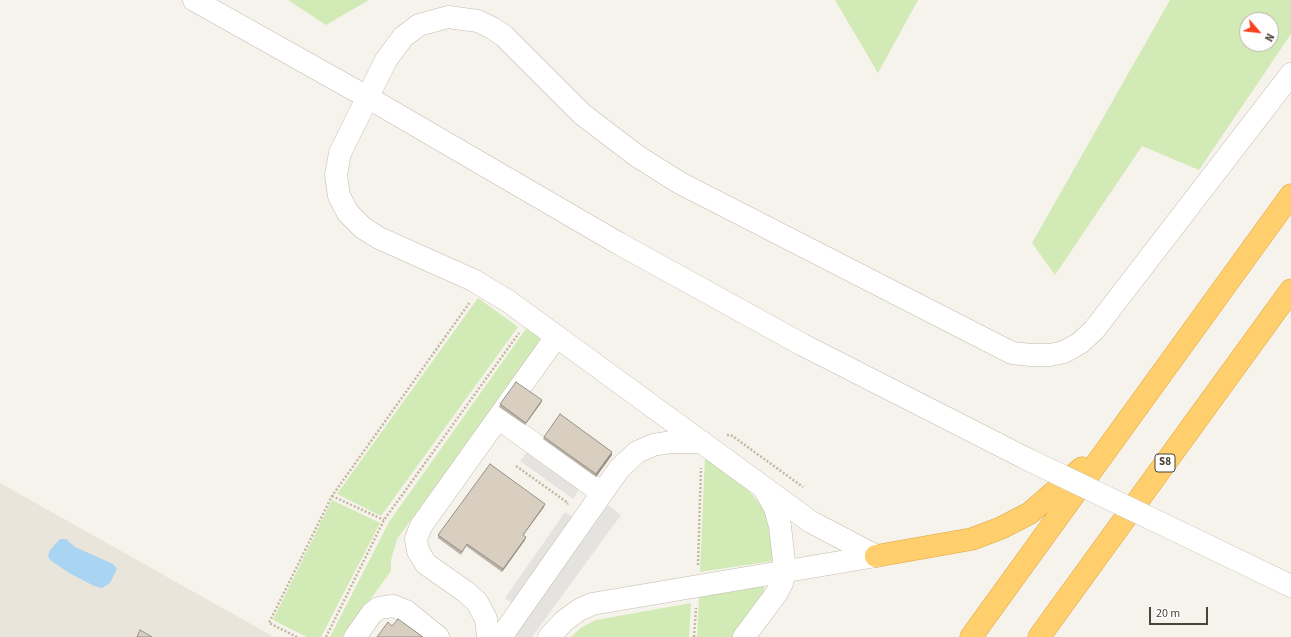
<!DOCTYPE html>
<style>
body{margin:0}
#map{position:relative;width:1291px;height:637px;overflow:hidden;background:#f6f3ec;font-family:"Source Sans 3",sans-serif}
canvas{display:block}
.north{position:absolute;left:1239px;top:12px;width:40px;height:40px;box-sizing:border-box;background:#fff;border:1px solid #b7b4b0;border-radius:50%;rotate:118deg;font-size:11px;font-weight:700;line-height:16px;text-align:center;color:#4b4439}
.north::after{content:'';display:block;margin:auto;width:14px;height:18px;background:#fc3f1d;clip-path:polygon(50% 0,100% 100%,50% 72%,0 100%)}
.scale{position:absolute;left:1149px;top:607px;width:59px;height:18px;box-sizing:border-box;border:2px solid #4b4439;border-top:0;padding-left:5px;font-size:12px;line-height:14px;white-space:nowrap;color:#4b4439;-webkit-text-stroke:3px #fff;paint-order:stroke}
</style>
<div id="map">
<canvas width="1291" height="637"></canvas>
<div class="north">N</div>
<div class="scale">20 m</div>
</div>
<script>
const c = document.querySelector('canvas').getContext('2d');
c.lineJoin = 'round';
function paint(path, color) { c.fillStyle = color; c.fill(path, 'evenodd'); }
const toPath = rows => new Path2D(rows.map(r => 'M' + r).join(''));
function trace(path, color, width, dash) { c.strokeStyle = color; c.lineWidth = width; c.lineCap = dash ? 'butt' : 'round'; c.setLineDash(dash || []); c.stroke(path); }
function drawText(font, color, halo, rows, align = 'center') {
  c.font = font + ' "Source Sans 3",sans-serif'; c.lineWidth = 3.5; c.setLineDash([]); c.textBaseline = 'middle'; c.strokeStyle = halo; c.fillStyle = color; for (const [text, x, y, turn = 0] of rows) {
    c.save(); c.translate(x, y); c.rotate((+turn || 0) * Math.PI / 180); c.textAlign = isNaN(turn) ? turn : align; if (halo) c.strokeText(text, 0, 0); c.fillText(text, 0, 0); c.restore();
  }
}
const residential = toPath([
 [0,483,274,637,0,637]
]);
const green = toPath([
 [288,0,369,0,326,25],
 [835,0,918,0,878,73],
 [1170,0,1291,0,1291,34,1199,170,1142,146,1055,275,1032,243],
 [1247,20,1271,20,1271,44,1247,44],
 [478,298,518,327,381,516,337,494],
 [528,326,540,336,539,347,397,539,391,560,391,571,343,637,330,637,389,522],
 [705,456,745,486,764,509,770,523,774,558,772,561,700,572],
 [332,500,380,523,321,637,307,637,273,620],
 [761,586,764,587,764,593,733,637,697,637,699,596],
 [691,603,689,637,571,637,582,627,596,620]
]);
const parking = toPath([
 [528,451,580,488,573,499,520,461],
 [608,505,621,515,532,637,512,637],
 [565,512,574,518,514,604,505,598]
]);
const water = toPath([
 [60,539,66,539,75,547,113,564,117,569,110,583,102,588,94,586,69,573,50,560,48,556,50,550]
]);
const path = toPath([
 [727,435,731,435,803,487],
 [516,466,568,503,567,504],
 [332,496,384,520],
 [698,565,701,468],
 [297,637,269,623,332,496,470,302],
 [326,637,384,520,519,333],
 [694,637,696,608]
]);
const minor = toPath([
 [194,0,367,97,618,243,803,345,1027,459],
 [498,418,601,492],
 [1183,534,1291,586],
 [876,556,811,522,508,301,473,280,379,238,363,228,348,213,339,196,336,175,340,153,386,60,403,37,419,25,448,17,478,21,492,28,504,36,582,114,637,156,680,183,1012,353,1031,355,1050,355,1064,352,1080,343,1094,330,1291,74],
 [355,637,372,613,379,608,393,606,406,611,438,637],
 [488,637,486,619,477,602,466,592,426,564,418,551,416,539,421,526,556,337],
 [501,637,619,469,637,452,653,445,671,442,702,442],
 [549,637,564,621,579,610,592,604,876,556],
 [744,637,776,594,782,583,785,570,780,526,775,508,765,490]
]);
const highway = toPath([
 [876,556,972,539,1001,528,1030,513,1082,468],
 [971,637,1291,195],
 [1039,637,1291,290]
]);
const minorBridge = toPath([
 [1027,459,1183,534]
]);
const wall = toPath([
 [542,400,541,403,525,425,499,407,500,404],
 [544,437,612,455,596,477,543,439],
 [544,507,523,535,526,537,525,540,502,572,466,546,461,555,438,538,438,535]
]);
const shadedWall = toPath([
 [542,400,541,403,525,425,526,423],
 [612,452,612,455,596,477,596,474],
 [545,504,544,507,522,537,523,535],
 [526,537,525,540,502,572,503,569]
]);
const building = toPath([
 [516,382,542,400,526,423,500,404,516,382],
 [560,414,612,452,596,474,544,437,560,414],
 [490,464,545,504,523,535,526,537,503,569,467,544,462,552,438,535,490,464],
 [398,619,423,637,377,637,388,622,392,626,398,619],
 [140,630,152,637,137,637,140,630]
]);
const shields = [
 [1165,463,20]
];
const shieldNames = [
 ["S8",1165,463]
];
paint(residential, '#eae5da');
paint(green, '#d2eab5');
paint(parking, '#e5e3e0');
paint(water, '#a9d4f2');
trace(minor, '#c2bbae', 23);
trace(highway, '#e0a43c', 23);
trace(path, '#c4b79f', 2.5, [2, 2]);
trace(minor, '#fff', 22);
trace(highway, '#ffcf6e', 22);
trace(minorBridge, '#c2bbae', 23, []);
trace(minorBridge, '#fff', 22);
paint(wall, '#bab2a6');
paint(shadedWall, '#979187');
paint(building, '#d8cfc1');
trace(building, '#979187', 1);
for (const [x, y, w] of shields) { const box = new Path2D(); box.roundRect(x - w / 2, y - 9, w, 18, 3); c.fillStyle = '#fff'; c.fill(box); trace(box, '#4b4439', 1); }
drawText('bold 11px', '#4b4439', null, shieldNames);
</script>
